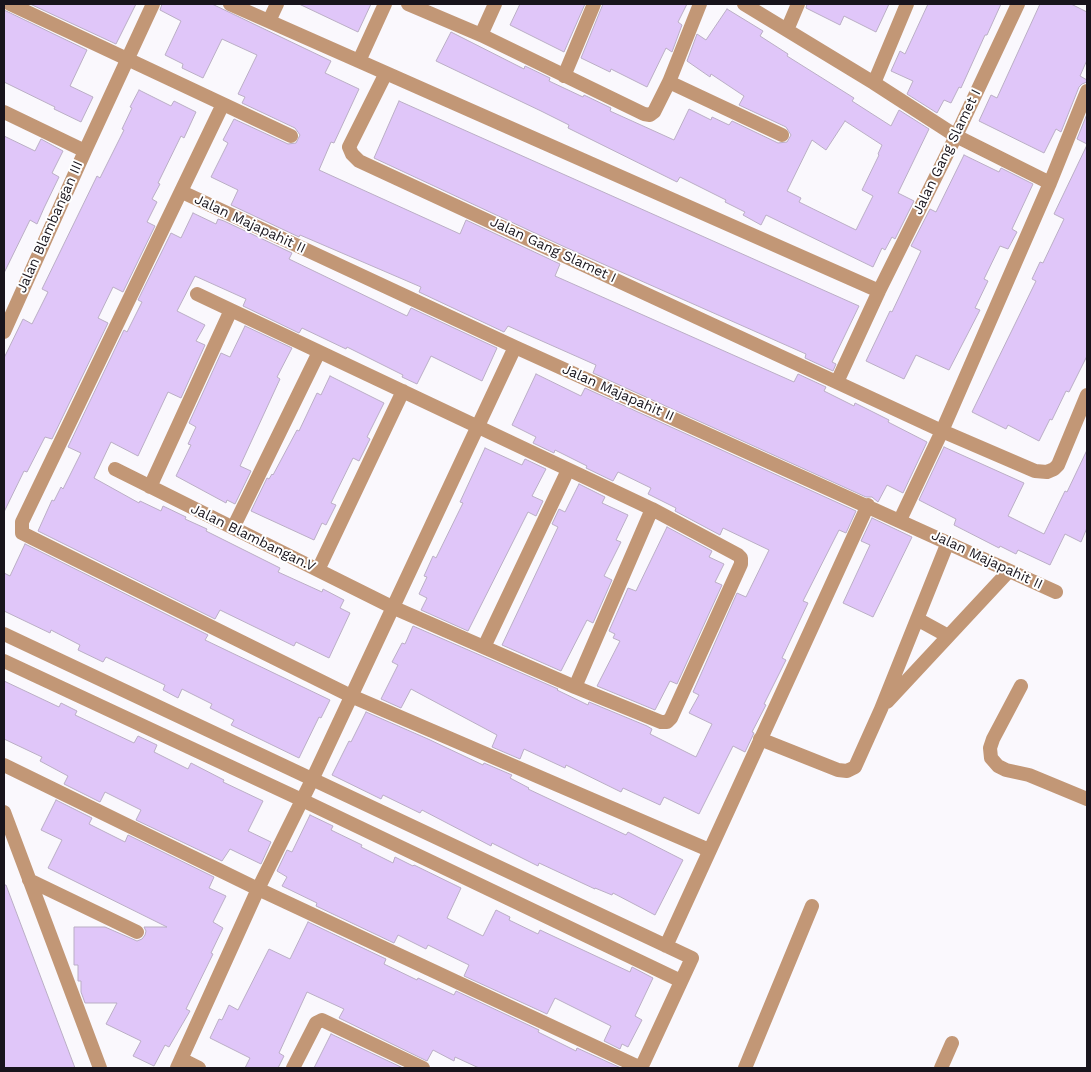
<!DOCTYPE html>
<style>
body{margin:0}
#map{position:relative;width:1091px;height:1072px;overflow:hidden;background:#faf8fd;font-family:"Work Sans",sans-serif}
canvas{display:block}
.frame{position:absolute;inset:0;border:5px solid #18141c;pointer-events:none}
</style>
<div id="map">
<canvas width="1091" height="1072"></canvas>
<div class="frame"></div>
</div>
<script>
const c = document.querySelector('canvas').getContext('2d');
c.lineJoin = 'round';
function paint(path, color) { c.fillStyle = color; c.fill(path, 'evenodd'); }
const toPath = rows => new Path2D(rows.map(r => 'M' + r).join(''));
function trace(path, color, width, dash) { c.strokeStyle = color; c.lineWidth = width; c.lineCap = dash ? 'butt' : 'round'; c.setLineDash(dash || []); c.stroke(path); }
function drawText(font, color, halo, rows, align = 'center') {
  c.font = font + ' "Work Sans",sans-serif'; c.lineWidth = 4; c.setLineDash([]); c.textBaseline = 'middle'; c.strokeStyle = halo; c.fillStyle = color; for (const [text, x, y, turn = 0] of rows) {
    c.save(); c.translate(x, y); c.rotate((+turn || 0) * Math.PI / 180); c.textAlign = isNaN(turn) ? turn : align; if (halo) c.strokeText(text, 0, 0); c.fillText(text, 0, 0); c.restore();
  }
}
const building = toPath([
 [30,4,136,4,116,44,30,4],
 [162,4,212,4,331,61,325,73,359,89,334,143,331,142,319,170,460,234,466,220,560,264,555,276,794,382,798,374,826,387,824,391,854,406,855,403,889,420,888,422,927,442,903,493,887,485,878,502,872,497,866,497,593,373,596,365,508,326,504,332,419,292,421,287,300,235,299,237,231,205,238,190,211,177,228,143,223,140,234,119,288,144,296,143,300,135,295,128,242,103,245,97,238,94,257,55,222,39,203,78,182,68,183,64,165,55,181,21,160,10,162,4],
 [299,4,371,4,358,32,299,4],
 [520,4,585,4,564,52,510,25,520,4],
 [603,4,687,4,678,22,682,25,672,52,666,48,647,87,611,69,610,72,581,58,603,4],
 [807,4,889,4,876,32,844,16,840,25,806,8,807,4],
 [928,4,1001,4,987,35,985,35,961,88,959,87,951,103,944,100,937,113,907,94,913,81,891,71,900,51,905,54,928,4],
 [1040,4,1071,4,1087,12,1087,60,1080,76,1087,80,1087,82,1082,84,1079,87,1061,132,1056,129,1044,153,979,121,991,95,997,98,1040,4],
 [727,9,763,31,760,36,788,54,787,56,854,98,852,101,891,126,899,110,929,129,898,193,914,201,895,239,892,237,885,250,882,248,873,267,766,215,761,225,743,215,745,212,725,202,726,200,680,177,677,182,568,128,569,125,541,111,436,61,451,32,524,69,525,66,550,78,549,81,583,97,584,95,611,108,610,111,674,140,689,109,711,120,712,117,729,125,732,121,778,143,787,142,791,135,786,127,739,105,744,96,711,74,710,77,687,61,697,34,706,40,727,9],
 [845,121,882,145,878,154,879,155,862,190,873,196,856,230,799,202,801,198,787,191,812,140,826,150,845,121],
 [4,10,87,50,70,86,93,97,81,122,54,109,55,107,4,82,4,10],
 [139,90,171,106,174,101,196,112,184,138,181,136,158,183,160,184,152,199,157,202,147,222,155,226,123,292,113,287,98,318,108,323,52,439,45,437,27,472,24,471,4,512,4,358,23,319,32,324,48,292,42,289,97,176,100,178,124,130,122,129,132,108,130,107,139,90],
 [399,101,859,306,832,362,836,364,833,371,805,358,806,354,567,248,374,158,399,101],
 [1087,114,1087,144,1077,139,1087,114],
 [4,136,35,151,41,139,63,151,52,173,59,177,44,208,37,224,30,220,4,273,4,136],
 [1087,145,1087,356,1069,392,1066,391,1052,420,1050,419,1039,441,1008,425,1006,429,972,412,1036,281,1032,279,1040,262,1043,263,1064,219,1054,214,1087,145],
 [964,155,999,172,1001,168,1033,184,1012,229,1017,232,1008,249,1000,246,984,279,988,281,975,308,980,310,949,370,916,355,904,379,866,361,890,311,892,312,921,251,911,246,930,209,936,212,964,155],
 [193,213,216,224,218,219,224,221,292,253,289,259,407,316,411,308,497,348,482,381,431,356,417,384,402,377,403,375,347,347,346,349,302,328,299,333,243,306,246,299,195,276,177,311,205,325,196,341,205,345,181,398,168,392,138,456,111,442,94,478,139,503,140,501,161,511,163,506,186,517,185,519,207,529,206,531,280,568,278,572,322,592,323,589,344,600,340,608,350,613,329,658,296,642,294,646,220,610,215,619,38,531,52,500,54,501,61,487,63,489,81,453,68,447,124,330,127,332,142,302,138,300,171,233,181,238,193,213],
 [245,326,292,348,277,377,280,379,240,466,251,471,235,504,227,500,226,503,176,476,191,445,188,444,196,427,189,423,221,353,230,357,245,326],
 [536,374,581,396,585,388,856,511,846,533,839,530,803,601,808,603,782,658,786,660,764,704,766,705,752,732,754,733,745,752,733,746,699,814,664,797,660,805,623,788,621,792,566,765,565,768,524,749,520,759,492,747,497,735,411,689,401,708,381,699,398,665,392,662,402,643,405,644,413,626,558,689,557,690,588,705,589,702,647,726,652,729,650,734,696,757,712,724,689,713,699,695,693,692,737,593,746,597,769,550,723,528,720,535,675,511,676,508,648,494,651,488,618,472,613,481,586,468,587,466,555,450,554,453,533,443,536,437,512,425,536,374],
 [330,376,384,403,367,437,370,439,359,461,353,458,331,503,336,505,326,525,322,523,314,540,251,511,267,478,269,479,272,474,273,475,297,430,299,431,317,393,321,395,330,376],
 [944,447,1024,483,1008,516,1044,534,1065,491,1067,492,1087,450,1087,528,1081,542,1065,534,1050,565,1018,550,1016,554,1000,546,999,548,954,525,956,519,919,500,944,447],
 [485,448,522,465,525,459,546,469,532,496,543,501,536,516,528,512,468,631,421,610,427,598,419,594,427,577,424,576,433,556,436,558,463,503,460,502,485,448],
 [579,484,605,497,602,503,628,515,616,540,621,542,604,576,612,580,593,623,587,620,561,671,502,645,558,527,552,524,559,509,565,512,579,484],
 [872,518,912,537,873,617,843,603,870,545,861,541,872,518],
 [667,527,712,551,709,557,724,564,715,582,722,585,677,684,670,681,655,710,597,686,620,641,613,638,615,634,609,631,628,588,636,591,667,527],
 [25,544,208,635,205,640,330,700,321,718,319,717,299,758,231,725,234,720,210,708,212,704,182,689,178,698,163,690,165,685,106,657,103,662,78,650,80,645,51,630,50,633,4,611,4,573,10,576,25,544],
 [4,681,59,707,61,703,77,711,75,715,134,743,138,736,157,745,154,752,188,769,191,763,224,780,223,782,263,801,248,831,271,842,261,864,230,849,222,861,136,820,141,810,105,792,100,802,64,784,68,776,40,761,42,757,4,739,4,681],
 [366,712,428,739,483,765,484,763,512,775,510,778,529,788,528,789,626,835,628,832,683,860,655,915,613,893,612,895,595,888,595,889,539,863,538,866,492,843,491,846,422,810,420,813,383,795,381,799,332,775,349,741,351,742,366,712],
 [56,800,92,818,89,824,125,842,128,835,214,877,209,888,226,896,213,922,223,928,211,953,213,954,186,1009,190,1011,169,1047,165,1045,154,1066,133,1056,141,1041,106,1024,117,1003,85,1003,81,992,81,981,78,981,78,965,74,965,74,927,105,927,137,941,142,939,145,935,146,931,144,927,167,927,48,868,62,840,41,830,56,800],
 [310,815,333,826,331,830,362,845,361,847,393,863,395,857,413,866,414,865,461,888,447,918,483,936,496,910,510,917,509,920,538,934,540,930,630,972,632,967,653,978,635,1016,642,1020,628,1047,622,1044,620,1049,604,1041,611,1026,555,998,547,1014,464,976,469,965,428,945,426,949,398,935,394,943,316,906,317,903,282,886,287,877,277,871,287,850,292,852,310,815],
 [4,885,6,885,75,1068,4,1068,4,885],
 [308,922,386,959,384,964,417,980,418,978,454,995,456,991,539,1030,538,1032,576,1051,577,1048,621,1068,479,1068,455,1057,454,1061,433,1050,427,1061,339,1018,344,1009,307,992,279,1053,284,1056,278,1068,245,1068,250,1058,210,1038,219,1019,222,1020,229,1005,238,1010,269,949,290,959,308,922],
 [331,1034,403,1068,314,1068,331,1034]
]);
const minor = toPath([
 [10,4,223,104,22,522,22,533,351,696,709,850],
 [230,4,879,291],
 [408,4,481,35,644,114,650,115,654,112,669,82,700,4],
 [744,4,874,83,956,136,1050,183],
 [269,21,277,4],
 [787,30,798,4],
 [481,35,495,4],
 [359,61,385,4],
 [386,73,349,147,352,154,359,161,942,431,1035,471,1047,472,1054,469,1058,465,1087,395],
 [564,76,594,4],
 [669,82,782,135],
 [874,83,907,4],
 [223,104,291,136],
 [4,112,85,151],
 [182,192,515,347,1056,592],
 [4,332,85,151,153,4],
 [837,382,879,291,956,136,1018,4],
 [115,469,392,607,575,687,661,722,667,722,671,718,741,564,741,558,738,555,652,509,197,294],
 [150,487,231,310],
 [900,520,942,431,1050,183,1087,91],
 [233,528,319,352],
 [318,570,403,391],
 [917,619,948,636],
 [4,634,692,958,641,1068],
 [484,647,568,470],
 [4,661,302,800,681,981],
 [1021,686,993,739,990,748,991,758,998,766,1006,770,1029,775,1087,799],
 [575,687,652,509],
 [887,702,1009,571],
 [760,739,838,770,847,771,855,767,881,709,948,542],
 [4,765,258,889,641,1068],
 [4,812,100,1068],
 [29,880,137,932],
 [666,946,868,505],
 [181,1059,199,1068],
 [177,1068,258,889,312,780,515,347],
 [293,1068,316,1023,322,1020,423,1068],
 [745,1068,812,906],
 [941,1068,952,1043]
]);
const streetNames = [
 ["Jalan Gang Slamet I",947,152,-64],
 ["Jalan Majapahit II",250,224,25],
 ["Jalan Blambangan III",50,227,-66],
 ["Jalan Gang Slamet I",553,250,25],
 ["Jalan Majapahit II",618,393,24],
 ["Jalan Blambangan.V",253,538,26],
 ["Jalan Majapahit II",987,560,25]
];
paint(building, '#e0c6f9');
trace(building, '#baaec5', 1);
trace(minor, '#c29776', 14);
drawText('14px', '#18141c', '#fff', streetNames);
</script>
